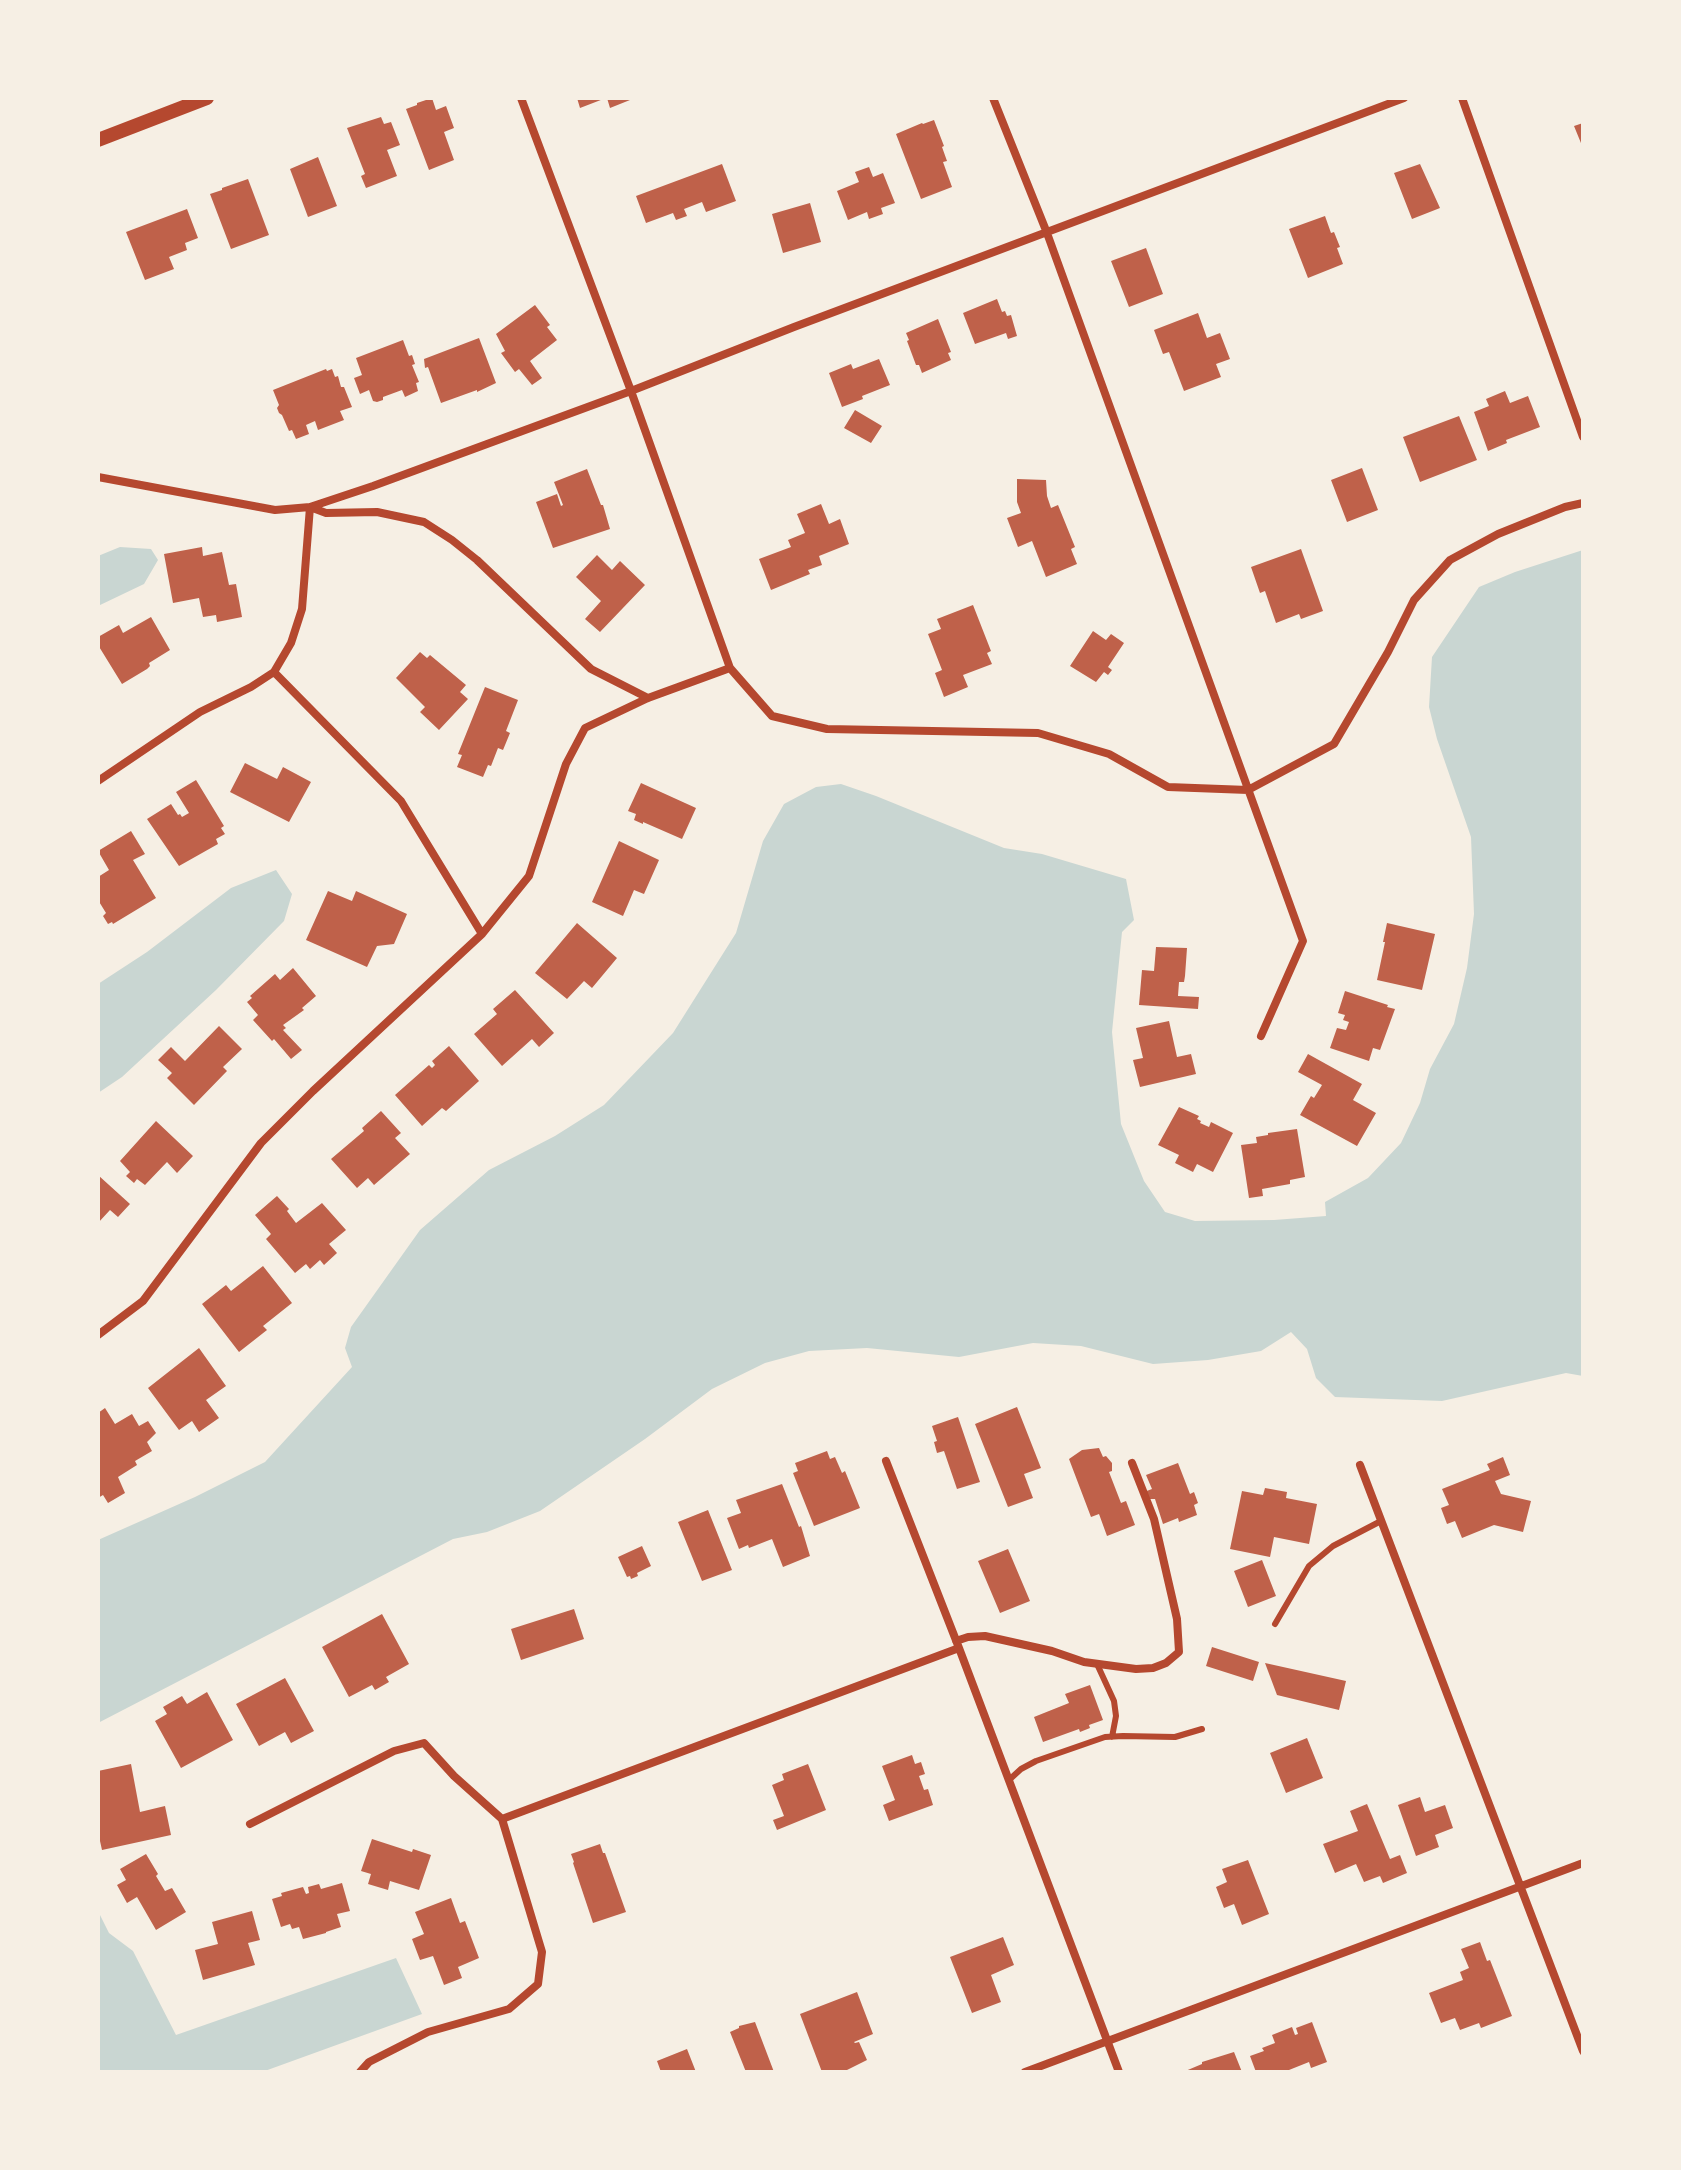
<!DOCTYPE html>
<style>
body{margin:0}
#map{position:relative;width:1681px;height:2170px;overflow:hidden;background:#f6efe4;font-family:"Fira Sans",sans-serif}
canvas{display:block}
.frame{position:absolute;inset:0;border:100px solid #f6efe4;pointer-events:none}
</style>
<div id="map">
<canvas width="1681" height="2170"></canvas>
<div class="frame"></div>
</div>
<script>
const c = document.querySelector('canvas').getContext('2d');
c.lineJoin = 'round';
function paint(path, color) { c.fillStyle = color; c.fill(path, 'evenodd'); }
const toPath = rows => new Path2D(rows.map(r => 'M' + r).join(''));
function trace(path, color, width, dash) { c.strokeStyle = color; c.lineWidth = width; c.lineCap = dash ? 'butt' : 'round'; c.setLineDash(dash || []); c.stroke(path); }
const water = toPath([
 [120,547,151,549,158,560,144,584,98,606,98,556],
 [1583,550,1583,1376,1566,1373,1442,1401,1335,1397,1316,1378,1307,1349,1291,1332,1261,1351,1208,1360,1153,1364,1081,1346,1033,1343,959,1357,867,1348,809,1351,765,1363,712,1389,645,1439,540,1511,487,1532,453,1539,98,1723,98,1540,195,1497,265,1462,352,1367,345,1348,351,1327,420,1230,489,1170,555,1136,604,1105,673,1033,736,933,763,841,784,804,816,787,841,784,876,796,1004,848,1042,854,1126,879,1134,920,1122,932,1112,1032,1121,1124,1144,1181,1165,1212,1195,1221,1274,1220,1326,1216,1325,1202,1368,1178,1401,1143,1420,1103,1430,1069,1454,1024,1467,968,1474,914,1471,837,1437,739,1429,707,1432,657,1479,587,1515,572],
 [276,870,292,894,284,921,216,990,122,1077,98,1093,98,984,147,952,231,888],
 [98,1911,109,1933,133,1951,176,2035,396,1958,422,2014,262,2072,98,2072]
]);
const building = toPath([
 [432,98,436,110,446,106,454,128,444,132,454,160,429,170,406,109,417,105,417,103],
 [577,98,606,98,580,108],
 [607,98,629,98,630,100,610,108],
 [381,117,384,124,391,122,400,145,387,150,397,176,366,188,361,176,365,174,347,128],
 [934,120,944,146,942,147,947,161,943,162,952,187,921,199,896,134,922,123,923,124],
 [1583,123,1583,148,1574,126],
 [318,157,337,206,308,217,290,169],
 [722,164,736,201,706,212,702,202,684,209,687,216,676,220,673,213,646,223,636,196],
 [1420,164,1440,208,1412,219,1394,173],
 [869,167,873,177,883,173,895,203,881,208,883,214,869,219,867,212,848,220,837,191,859,182,855,172],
 [248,179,269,235,231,249,210,194,222,190,222,188],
 [810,203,821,242,783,253,772,214],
 [187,209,198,238,185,243,187,250,169,257,174,269,145,280,126,232],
 [1325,216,1331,233,1334,232,1340,247,1337,248,1343,264,1308,278,1289,229],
 [1146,248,1163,294,1129,307,1111,261],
 [997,299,1002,312,1005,311,1007,316,1011,315,1017,336,1008,339,1006,333,975,344,963,313],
 [535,305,550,325,547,327,557,340,530,361,542,378,532,385,519,369,515,372,501,353,505,351,496,334],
 [1198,313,1207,338,1220,333,1230,359,1216,364,1221,377,1184,391,1169,352,1163,354,1154,330],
 [938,319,951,352,948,353,951,360,922,373,919,365,916,365,907,341,909,340,906,333],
 [479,338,496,383,477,392,477,390,441,403,428,367,425,368,424,359],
 [403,340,409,356,412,355,415,364,412,365,419,382,416,383,418,391,405,397,402,390,383,397,383,400,377,402,373,401,369,390,360,394,354,378,362,375,356,358],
 [879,359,890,385,862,396,863,399,842,407,829,373,851,364,853,369],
 [326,369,327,371,332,369,335,377,338,376,341,387,344,387,352,407,340,411,344,420,318,430,315,421,306,425,309,434,296,439,292,430,289,431,282,415,279,413,277,408,279,405,273,390],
 [1505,391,1510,403,1528,396,1540,427,1506,440,1507,443,1488,451,1474,412,1489,406,1486,399],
 [855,410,882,426,871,443,844,428],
 [1459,416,1477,460,1420,482,1403,437],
 [1362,468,1378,510,1347,522,1331,480],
 [587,469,601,505,603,505,610,529,553,548,536,502,557,494,561,506,563,505,554,482],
 [1017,479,1046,480,1047,496,1051,508,1058,505,1075,547,1071,549,1077,564,1046,577,1032,541,1018,547,1007,518,1021,513,1017,502],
 [821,504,829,524,840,519,849,544,819,556,822,565,808,570,810,574,771,590,759,559,791,547,788,540,805,533,797,514],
 [202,547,203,556,222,552,229,585,236,584,242,617,217,622,216,615,203,617,199,598,173,603,164,554],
 [1301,549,1323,611,1301,619,1299,614,1276,623,1265,591,1260,593,1251,567],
 [597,555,612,570,620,561,645,585,600,632,585,619,601,601,576,577],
 [973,605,991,651,987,653,992,664,963,675,968,687,944,697,935,673,942,670,928,634,941,629,937,619],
 [151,617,170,650,149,663,150,666,147,669,122,684,98,645,98,637,119,625,123,633],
 [1093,631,1106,640,1111,634,1124,643,1108,667,1112,670,1108,675,1104,672,1096,682,1070,666],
 [420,652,427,658,430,655,466,685,460,692,468,699,439,730,420,712,425,707,396,678],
 [485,687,518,700,506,731,510,733,503,750,498,748,491,766,488,765,483,777,457,767,462,755,458,754],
 [245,763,277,779,283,767,311,782,289,822,230,792],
 [196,780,224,826,221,828,225,834,216,839,218,844,179,866,147,819,171,804,178,815,180,814,182,817,189,813,176,792],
 [641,783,696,808,682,839,643,822,643,824,634,820,636,814,628,811],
 [131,831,145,854,133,860,156,898,113,924,112,922,108,924,103,916,106,913,98,900,98,877,109,870,98,851],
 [619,841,659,860,644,894,634,890,623,916,592,902],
 [328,891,352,901,356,891,407,914,394,944,377,946,367,967,306,940],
 [577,923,617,958,592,988,584,981,567,999,535,973],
 [1387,923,1435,934,1422,990,1377,980,1385,942,1383,942],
 [1156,947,1187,948,1185,976,1184,982,1179,982,1178,996,1199,997,1198,1009,1139,1005,1142,970,1154,971],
 [293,968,316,996,302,1008,304,1010,283,1025,286,1028,283,1030,302,1050,291,1059,274,1039,272,1041,253,1020,258,1015,247,1002,252,998,250,996,275,974,280,980],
 [515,990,554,1033,539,1047,532,1039,502,1066,474,1034,497,1014,493,1009],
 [1345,991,1388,1005,1387,1007,1395,1009,1380,1050,1373,1048,1369,1061,1330,1048,1337,1028,1346,1030,1349,1022,1343,1020,1345,1015,1338,1013],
 [1169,1021,1177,1057,1191,1054,1196,1074,1140,1087,1133,1060,1143,1058,1136,1028],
 [219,1026,242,1049,223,1067,227,1071,194,1105,167,1078,172,1073,158,1060,171,1047,185,1061],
 [449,1046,479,1081,446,1111,442,1108,422,1126,395,1095,429,1065,432,1068,435,1065,432,1061],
 [1308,1054,1362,1084,1353,1100,1376,1113,1357,1146,1300,1115,1311,1096,1314,1098,1322,1085,1298,1072],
 [1179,1107,1199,1116,1197,1119,1201,1121,1200,1123,1209,1127,1211,1122,1233,1133,1213,1172,1197,1164,1193,1172,1175,1163,1179,1155,1158,1145],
 [381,1111,401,1133,395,1138,410,1154,374,1185,368,1178,357,1188,331,1159,364,1131,362,1128],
 [156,1121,193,1156,177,1173,167,1162,145,1185,137,1179,134,1183,126,1176,130,1172,120,1161],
 [1297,1129,1305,1177,1290,1180,1290,1184,1262,1189,1263,1196,1249,1198,1241,1145,1257,1143,1256,1137,1268,1135,1268,1133],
 [98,1175,130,1204,118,1217,110,1210,98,1223],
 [277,1196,289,1209,287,1211,296,1223,322,1203,346,1230,329,1244,337,1253,324,1265,320,1260,310,1269,306,1264,295,1273,266,1239,271,1234,255,1215],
 [263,1266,292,1303,263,1326,267,1330,239,1352,202,1304,226,1285,231,1291],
 [199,1348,226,1386,206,1400,219,1418,199,1432,192,1421,179,1430,148,1388],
 [1017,1407,1041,1468,1024,1474,1033,1498,1008,1507,975,1424],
 [105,1408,115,1424,132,1414,139,1426,148,1421,156,1433,147,1442,152,1451,135,1461,137,1465,118,1477,125,1493,108,1503,103,1495,98,1498,98,1413],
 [958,1417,980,1482,957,1489,944,1451,937,1453,934,1442,937,1441,932,1426],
 [1099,1448,1103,1457,1106,1456,1112,1463,1112,1471,1109,1472,1121,1503,1126,1501,1135,1525,1107,1536,1099,1514,1091,1517,1069,1459,1082,1450],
 [827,1451,830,1459,835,1457,842,1473,845,1471,860,1508,814,1526,793,1473,798,1471,795,1463],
 [1503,1457,1510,1475,1495,1481,1501,1494,1531,1501,1523,1532,1494,1525,1462,1538,1455,1521,1447,1524,1441,1508,1449,1505,1442,1489,1490,1470,1487,1464],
 [1178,1463,1190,1494,1194,1492,1198,1503,1194,1505,1197,1515,1179,1522,1178,1518,1163,1524,1155,1499,1146,1499,1144,1492,1152,1489,1146,1475],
 [782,1484,799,1527,801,1526,810,1556,783,1567,772,1539,749,1548,748,1545,739,1549,727,1518,741,1513,736,1500],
 [1265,1488,1287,1492,1286,1498,1317,1504,1309,1544,1274,1537,1270,1557,1230,1549,1242,1491,1263,1495],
 [708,1510,732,1570,702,1581,678,1522],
 [642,1546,651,1566,637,1573,638,1576,631,1579,630,1576,627,1577,618,1557],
 [1008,1549,1030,1601,1000,1613,978,1561],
 [1262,1560,1276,1596,1248,1607,1234,1571],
 [574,1609,584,1639,521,1660,511,1629],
 [382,1614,409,1664,386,1677,389,1682,375,1690,372,1685,349,1697,322,1647],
 [1212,1647,1259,1662,1253,1681,1206,1666],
 [1265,1663,1346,1681,1339,1710,1277,1695],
 [285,1678,314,1731,291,1743,285,1732,259,1746,236,1704],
 [1090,1685,1103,1720,1089,1725,1090,1728,1080,1732,1079,1729,1043,1742,1034,1717,1069,1703,1065,1694],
 [207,1692,233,1740,181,1768,155,1721,167,1714,163,1707,182,1696,187,1704],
 [1307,1738,1323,1778,1286,1793,1270,1753],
 [912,1755,915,1764,921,1762,925,1774,919,1776,924,1790,928,1789,933,1805,889,1821,883,1805,895,1800,882,1766],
 [131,1764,140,1812,165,1806,171,1835,102,1850,98,1832,98,1771],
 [808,1764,826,1810,777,1830,773,1820,784,1816,772,1785,784,1780,782,1774],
 [1420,1797,1425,1812,1445,1805,1453,1828,1435,1835,1439,1847,1416,1856,1398,1805],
 [1367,1804,1390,1859,1400,1855,1407,1873,1383,1883,1380,1876,1364,1882,1356,1864,1335,1873,1323,1844,1358,1831,1350,1811],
 [372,1839,412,1852,413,1849,431,1855,419,1890,390,1881,388,1890,368,1884,371,1874,361,1871],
 [600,1844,603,1853,605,1853,626,1912,593,1923,573,1863,574,1862,571,1854],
 [146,1854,158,1874,156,1876,165,1891,172,1888,186,1912,156,1930,137,1897,127,1903,117,1885,126,1880,120,1869],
 [1248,1860,1269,1914,1242,1925,1234,1904,1224,1908,1216,1887,1227,1882,1222,1869],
 [342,1883,350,1911,337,1914,341,1927,326,1932,326,1933,303,1939,299,1927,292,1929,290,1924,281,1927,272,1899,282,1896,281,1893,303,1887,306,1894,309,1893,308,1887,319,1884,321,1889],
 [451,1898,460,1923,465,1921,479,1958,458,1967,462,1978,444,1985,433,1956,420,1960,412,1939,424,1934,415,1912],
 [252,1911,260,1940,248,1943,255,1965,203,1980,195,1950,218,1944,212,1922],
 [1003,1937,1014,1965,991,1975,1001,2002,972,2013,950,1957],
 [1480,1942,1487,1961,1490,1960,1512,2016,1481,2028,1479,2023,1460,2030,1455,2018,1441,2023,1429,1993,1463,1980,1460,1972,1469,1968,1461,1949],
 [857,1992,873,2034,854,2042,855,2043,859,2042,867,2060,843,2072,822,2072,800,2014],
 [755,2022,774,2072,746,2072,730,2032,739,2028,739,2026],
 [1312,2022,1327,2062,1311,2068,1309,2062,1289,2070,1290,2072,1256,2072,1250,2056,1264,2051,1262,2048,1275,2043,1272,2035,1292,2027,1295,2035,1298,2034,1296,2028],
 [687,2049,696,2072,661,2072,657,2061],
 [1234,2052,1242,2072,1183,2072,1202,2064,1202,2062]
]);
const service = toPath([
 [1275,1624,1309,1566,1333,1546,1381,1521],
 [1097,1664,1114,1701,1116,1716,1112,1737],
 [1009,1780,1021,1769,1036,1761,1105,1737,1123,1736,1175,1737,1202,1729]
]);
const minor = toPath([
 [521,98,631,391,730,668,772,716,827,729,1038,733,1109,754,1168,787,1248,790,1334,744,1388,652,1414,600,1450,560,1498,534,1565,507,1583,503],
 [993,98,1047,233,1303,941,1261,1036],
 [1462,98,1583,437],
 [98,477,275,510,310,507,373,486,631,391,794,327,1404,98],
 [274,672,401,801,482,934],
 [98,781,200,712,251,687,274,672,291,643,302,609,310,507,326,513,377,512,424,522,452,540,477,560,591,669,648,698],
 [98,1335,143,1301,261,1143,313,1091,482,934,529,876,566,764,585,728,648,698,730,668],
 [886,1461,959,1648,1119,2072],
 [1360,1465,1583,2051],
 [956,1641,968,1637,985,1636,1052,1651,1084,1662,1136,1669,1153,1668,1166,1663,1179,1652,1177,1619,1154,1519,1132,1463],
 [502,1819,959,1648],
 [250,1824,394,1751,424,1743,454,1776,502,1819],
 [360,2072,369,2062,428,2032,509,2009,538,1984,542,1952,502,1819],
 [1025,2072,1583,1863]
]);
const tertiary = toPath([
 [98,140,207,98]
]);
paint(water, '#c9d6d2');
paint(building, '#bf614a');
trace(service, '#b5482f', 6);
trace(minor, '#b5482f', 8);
trace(tertiary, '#b5482f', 14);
</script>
